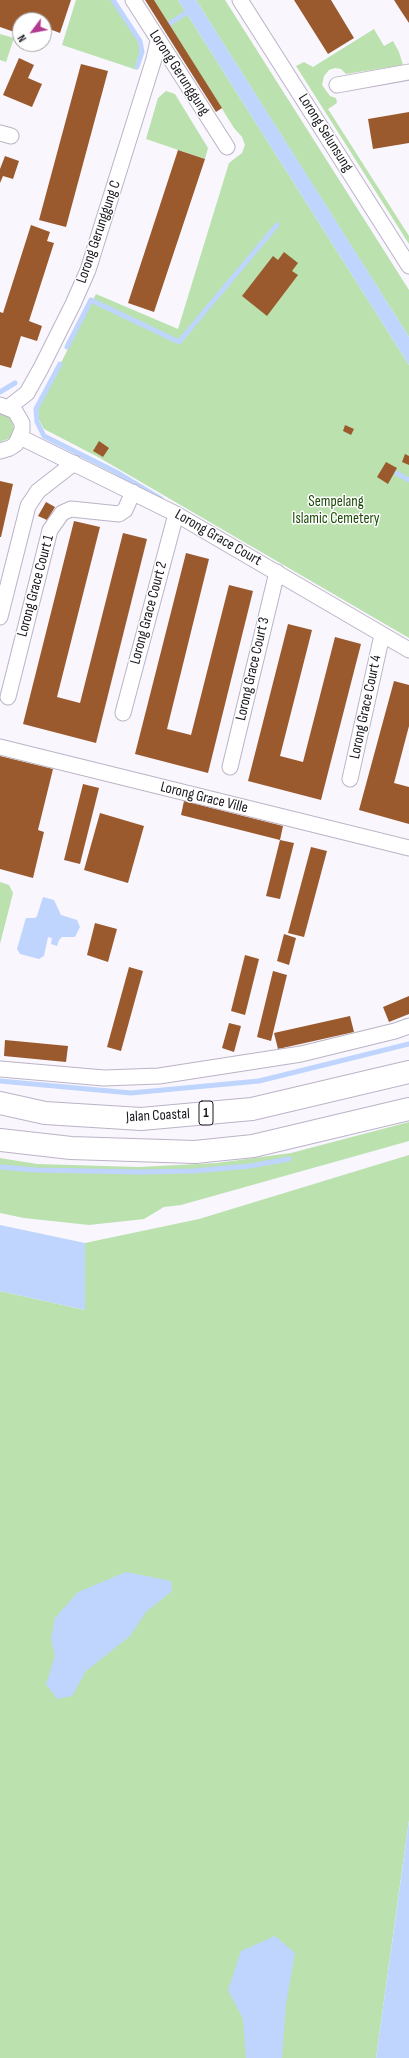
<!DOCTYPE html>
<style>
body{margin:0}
#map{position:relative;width:409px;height:2058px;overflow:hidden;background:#f9f6fe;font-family:"Sofia Sans Condensed",sans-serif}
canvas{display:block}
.north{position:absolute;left:12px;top:12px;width:40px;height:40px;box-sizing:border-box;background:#fff;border:1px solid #a3a2a5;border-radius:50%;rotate:238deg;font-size:11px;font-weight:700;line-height:16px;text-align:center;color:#19161d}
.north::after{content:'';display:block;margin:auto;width:14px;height:18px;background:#b13a90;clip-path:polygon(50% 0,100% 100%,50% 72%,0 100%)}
</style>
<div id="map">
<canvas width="409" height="2058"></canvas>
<div class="north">N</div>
</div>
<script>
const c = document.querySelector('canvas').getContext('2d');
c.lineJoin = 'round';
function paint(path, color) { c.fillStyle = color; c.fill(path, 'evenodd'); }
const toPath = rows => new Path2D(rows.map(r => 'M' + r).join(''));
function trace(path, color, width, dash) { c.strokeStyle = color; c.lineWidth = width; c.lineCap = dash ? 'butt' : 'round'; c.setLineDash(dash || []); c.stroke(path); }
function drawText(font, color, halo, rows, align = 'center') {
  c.font = font + ' "Sofia Sans Condensed",sans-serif'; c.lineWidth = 3; c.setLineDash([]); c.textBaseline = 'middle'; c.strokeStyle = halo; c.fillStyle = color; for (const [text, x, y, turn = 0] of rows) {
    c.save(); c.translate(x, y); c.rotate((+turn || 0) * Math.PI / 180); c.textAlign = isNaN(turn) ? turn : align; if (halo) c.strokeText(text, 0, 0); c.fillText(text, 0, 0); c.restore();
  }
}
const green = toPath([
 [76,0,115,0,141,42,142,54,137,70,62,45],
 [154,0,178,0,409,365,409,638,98,457,44,429,39,420,38,408,96,294,178,329,229,163,242,153,245,145,242,137,234,128],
 [196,0,225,0,409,290,409,337],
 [374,29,384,46,393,41,399,52,403,65,346,74,341,69,335,68,329,70,324,76,322,85,330,96,336,98,337,103,328,109,409,236,409,244,296,66,304,62,313,67],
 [0,34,14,38,6,62,0,60],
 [166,91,175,94,208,148,205,159,146,139,158,98],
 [0,412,10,416,14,428,10,438,0,442],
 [0,882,9,885,13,893,0,944],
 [409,1122,409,1141,181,1205,164,1207,144,1219,89,1225,24,1218,0,1213,0,1158,37,1164,139,1167,217,1163,291,1153],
 [409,1155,409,1820,376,2058,0,2058,0,1291,85,1310,85,1243,199,1219]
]);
const water = toPath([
 [178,0,196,0,317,191,409,337,409,365],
 [43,897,54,900,61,915,77,920,80,927,75,937,62,937,59,940,57,946,51,944,52,938,48,937,44,956,39,959,20,954,17,949,25,921,26,918,35,918,37,916],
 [0,1225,85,1243,85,1310,0,1291],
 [126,1572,171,1581,172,1591,146,1612,130,1636,86,1671,72,1696,57,1699,46,1684,55,1656,51,1639,55,1618,78,1592],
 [409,1820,409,2058,376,2058,399,1893],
 [275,1936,295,1953,286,2004,282,2058,246,2058,243,2019,228,1990,241,1951]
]);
const stream = toPath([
 [113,0,140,41,142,52,137,67],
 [169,24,192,9],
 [67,347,91,300,179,342,277,225],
 [60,364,36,409,37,422,44,436,116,472,161,499],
 [0,392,15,383],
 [396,473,409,480],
 [0,1081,131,1093,259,1081,409,1044],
 [0,1167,36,1170,140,1172,193,1171,250,1166,289,1159]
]);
const building = toPath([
 [0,0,71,0,60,33,44,27,44,20,20,20,20,34,0,27],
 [145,0,154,0,222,108,216,112],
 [294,0,331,0,354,38,328,54],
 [394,0,409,0,409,23,401,11],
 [19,58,34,65,28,78,42,84,32,107,3,95],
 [81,64,108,71,66,227,39,220],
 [409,112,409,143,373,149,368,119],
 [178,150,205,159,154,312,128,303],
 [5,156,19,161,13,179,3,176,0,183,0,169],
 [31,225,50,232,47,241,54,243,29,321,42,326,37,341,21,336,11,368,0,365,0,312,3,313],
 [284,252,298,263,292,271,298,275,267,316,242,296,273,256,278,260],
 [345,425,354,429,351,435,343,431],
 [99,441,109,448,103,457,93,451],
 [405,454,409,456,409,465,402,462],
 [386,462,397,468,388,484,377,477],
 [0,481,13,484,1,537,0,537],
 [46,502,55,507,47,520,38,516],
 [74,521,100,527,57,697,80,703,123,533,147,539,96,743,23,724],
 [186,553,209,559,167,729,191,735,229,585,253,591,208,773,135,754],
 [288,624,312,630,280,756,303,762,335,637,361,644,321,800,248,781],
 [394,681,409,685,409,726,394,783,409,787,409,824,359,810],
 [0,756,53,769,38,830,44,832,33,878,0,869],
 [83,784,99,788,80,864,64,860],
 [184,801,283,826,280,840,181,815],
 [100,813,144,826,128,883,84,870],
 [280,840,294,843,280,899,266,896],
 [311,847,327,851,304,937,288,933],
 [95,923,117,929,108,962,87,955],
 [284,934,296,938,289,965,277,961],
 [245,955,259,959,245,1015,231,1011],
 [129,967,143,971,121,1051,107,1047],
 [273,971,287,975,271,1041,257,1037],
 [409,996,409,1014,389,1022,383,1007],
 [350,1016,354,1032,278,1049,274,1033],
 [229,1023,241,1026,234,1052,222,1048],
 [5,1040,68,1046,66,1062,4,1056]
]);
const street = toPath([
 [133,0,227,147],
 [240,0,409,266],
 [337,85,409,72],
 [0,133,11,136],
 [0,405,15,411,22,423,22,430,16,444,10,448,0,451],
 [9,407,27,393,41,368,73,304,88,270,154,59,158,41],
 [20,437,176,514,409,650],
 [0,617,28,506,38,491,74,463],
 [8,697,50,530,62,513,71,509,119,514,125,510,133,492],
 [123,713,176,514],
 [0,747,409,848],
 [230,767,277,572],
 [350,779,382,635],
 [0,1069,104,1078,159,1076,301,1054,395,1031,409,1026]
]);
const highway = toPath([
 [0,1103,45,1113,141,1119,252,1109,409,1072],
 [0,1140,71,1148,195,1152,253,1146,409,1109]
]);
const shields = [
 [206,1113,14]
];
const shieldNames = [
 ["1",206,1113]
];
const streetNames = [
 ["Lorong Gerunggung",179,73,57],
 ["Lorong Selunsung",325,133,58],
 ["Lorong Gerunggung C",99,232,-71],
 ["Lorong Grace Court",218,538,30],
 ["Lorong Grace Court 1",36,586,-75],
 ["Lorong Grace Court 2",149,613,-75],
 ["Lorong Grace Court 3",253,669,-77],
 ["Lorong Grace Court 4",366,707,-78],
 ["Lorong Grace Ville",204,798,14],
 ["Jalan Coastal",158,1116,-3]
];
const parkNames = [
 ["Sempelang",336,502],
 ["Islamic Cemetery",336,519]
];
paint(green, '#bae1ae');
paint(water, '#bfd5fe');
trace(stream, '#bfd5fe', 5);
paint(building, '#9b5a2e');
trace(street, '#bbb3c6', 17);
trace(highway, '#bbb3c6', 24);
trace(street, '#fff', 15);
trace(highway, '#fff', 22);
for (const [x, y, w] of shields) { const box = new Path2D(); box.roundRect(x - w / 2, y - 12, w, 24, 3); c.fillStyle = '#fff'; c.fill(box); trace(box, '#19161d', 1); }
drawText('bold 14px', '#19161d', null, shieldNames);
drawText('15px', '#19161d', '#fff', streetNames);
drawText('15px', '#1c4a06', '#fff', parkNames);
</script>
